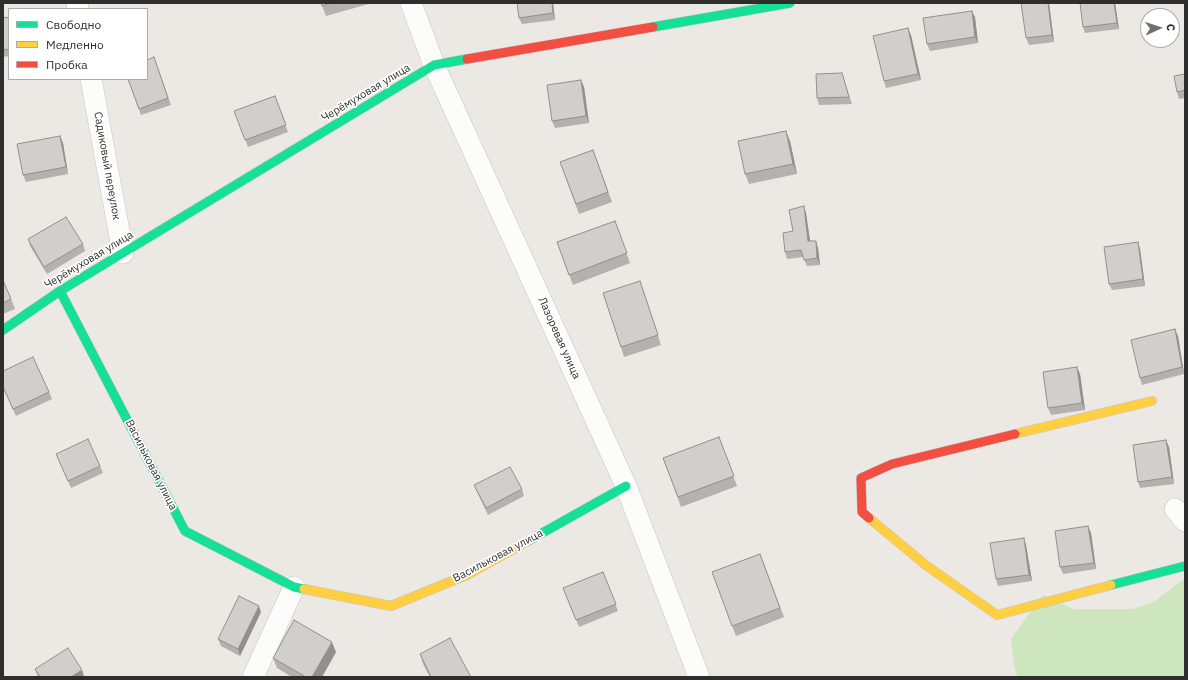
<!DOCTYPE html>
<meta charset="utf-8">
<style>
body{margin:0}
#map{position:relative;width:1188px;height:680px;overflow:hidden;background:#ece8e4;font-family:"IBM Plex Sans",sans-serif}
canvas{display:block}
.frame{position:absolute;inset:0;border:4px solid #2e2e2e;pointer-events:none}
.legend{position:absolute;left:8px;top:8px;width:140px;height:72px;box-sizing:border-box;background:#fff;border:1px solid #ababab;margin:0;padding:5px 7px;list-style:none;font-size:12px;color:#2e2e2e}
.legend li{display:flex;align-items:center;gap:8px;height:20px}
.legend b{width:20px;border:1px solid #ababab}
.north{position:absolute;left:1140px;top:8px;width:40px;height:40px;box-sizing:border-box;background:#fff;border:1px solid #ababab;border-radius:50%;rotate:87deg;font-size:11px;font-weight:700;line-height:16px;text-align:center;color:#2e2e2e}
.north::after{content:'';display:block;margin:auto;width:14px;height:18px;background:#706f6e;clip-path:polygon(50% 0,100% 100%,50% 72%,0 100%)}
</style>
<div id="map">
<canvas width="1188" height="680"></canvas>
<div class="frame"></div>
<ul class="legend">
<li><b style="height:5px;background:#16e098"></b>Свободно</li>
<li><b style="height:5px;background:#ffcf43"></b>Медленно</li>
<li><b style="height:5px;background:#f24e42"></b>Пробка</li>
</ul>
<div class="north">С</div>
</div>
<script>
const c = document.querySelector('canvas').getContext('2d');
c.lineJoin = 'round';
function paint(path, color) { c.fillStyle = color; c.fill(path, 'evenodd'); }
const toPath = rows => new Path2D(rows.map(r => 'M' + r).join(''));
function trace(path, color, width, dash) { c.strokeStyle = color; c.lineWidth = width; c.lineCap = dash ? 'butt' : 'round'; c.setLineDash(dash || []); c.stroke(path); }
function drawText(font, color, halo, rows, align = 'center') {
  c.font = font + ' "IBM Plex Sans",sans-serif'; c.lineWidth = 3.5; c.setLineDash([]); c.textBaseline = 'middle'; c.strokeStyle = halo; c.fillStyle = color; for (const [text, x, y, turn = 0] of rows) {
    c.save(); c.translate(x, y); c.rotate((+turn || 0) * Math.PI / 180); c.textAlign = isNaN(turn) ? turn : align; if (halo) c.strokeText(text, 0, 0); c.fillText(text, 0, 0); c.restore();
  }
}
const green = toPath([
 [1185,578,1185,677,1018,677,1015,670,1011,639,1043,595,1073,609,1133,609,1154,602]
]);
const street = toPath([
 [77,3,78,9],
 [411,3,434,65,626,486,699,677],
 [91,79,123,253],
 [1175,509,1185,521],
 [253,677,294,587]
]);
const fast = toPath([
 [653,27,790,3],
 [60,291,185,531,294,587,304,589],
 [3,330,60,291,434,65,467,59],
 [528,541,626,486],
 [1111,585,1185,566]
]);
const slow = toPath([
 [1015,434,1152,401],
 [869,518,927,566,997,615,1111,585],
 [304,589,391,606,469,574,528,541]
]);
const jam = toPath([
 [467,59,653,27],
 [869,518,862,512,861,478,892,464,1015,434]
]);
const wall = toPath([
 [321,3,372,3,326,16],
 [517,3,553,3,555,20,522,24,519,18],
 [1049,3,1054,42,1029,45,1026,38],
 [1080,3,1115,3,1119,29,1085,33,1083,27],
 [9,17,9,56,3,57,3,18],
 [975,17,978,43,930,51,927,44],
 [911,35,921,80,886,88,884,81],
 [154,57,171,105,141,115,128,79],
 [842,73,852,104,819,105,817,98],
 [1185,74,1185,98,1179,99,1177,92],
 [584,87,589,123,555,128,552,121],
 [275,96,288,132,248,147,234,111],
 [60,136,63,143,68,174,26,182,23,175],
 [790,141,797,174,749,184,745,174],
 [593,150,612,202,579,214,560,162],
 [806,213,810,241,816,241,818,248,820,265,807,266,803,257,787,259,785,252,793,231],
 [615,221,630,263,573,285,557,242],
 [28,239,83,244,85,251,47,274,30,246],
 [1140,249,1145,286,1112,290,1109,284],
 [3,280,11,299,15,309,3,314],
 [640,281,661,345,624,357,621,347],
 [1178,336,1184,374,1142,385,1140,378],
 [3,371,49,392,52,399,16,416,3,388],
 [1080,374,1085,410,1051,415,1048,408],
 [719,437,737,486,681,507,663,458],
 [1169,447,1174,484,1140,488,1138,482],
 [56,454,100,466,103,473,71,488],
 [474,485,522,489,524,496,488,515,477,492],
 [1091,533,1096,569,1063,574,1060,567],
 [1026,545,1032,581,998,586,996,579],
 [760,554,784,617,736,636,712,572],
 [603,572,618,611,579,627,563,588],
 [261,612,240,656,221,646,218,639],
 [336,652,322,677,292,677,277,668,273,658],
 [420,654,471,677,430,677,423,664],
 [35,669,82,670,84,677,38,677]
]);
const shadedWall = toPath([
 [552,3,553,3,555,20,553,13],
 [1048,3,1049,3,1054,42,1052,35],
 [1114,3,1115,3,1119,29,1117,23],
 [972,11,975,17,978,43,975,37],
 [908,28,911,35,921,80,918,74],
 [581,80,584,87,589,123,586,116],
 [786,131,790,141,797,174,793,164],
 [60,136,63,143,68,174,66,167],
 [804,206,806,213,811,248,808,241],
 [816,241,818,248,820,265,817,258],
 [1138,242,1140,249,1145,286,1143,279],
 [1175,329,1178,336,1184,374,1182,367],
 [1077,367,1080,374,1085,410,1082,403],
 [1166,440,1169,447,1174,484,1172,477],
 [1088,526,1091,533,1096,569,1094,563],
 [1024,538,1026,545,1032,581,1029,575],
 [259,606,261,612,240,656,238,649],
 [332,642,336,652,322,677,312,677],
 [82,670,84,677,71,677]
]);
const building = toPath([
 [321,3,332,3,322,6,321,3],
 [517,3,552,3,553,13,519,18,517,3],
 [1021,3,1048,3,1052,35,1026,38,1021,3],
 [1080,3,1114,3,1117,23,1083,27,1080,3],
 [972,11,975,37,927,44,923,18,972,11],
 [9,17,9,49,3,50,3,18,9,17],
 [908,28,918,74,884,81,873,36,908,28],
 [154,57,168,98,139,109,128,79,147,79,147,60,154,57],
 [842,73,849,97,817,98,816,74,842,73],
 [1185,74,1185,90,1177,92,1174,76,1185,74],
 [581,80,586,116,552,121,547,85,581,80],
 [275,96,286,125,245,140,234,111,275,96],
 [786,131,793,164,745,174,738,141,786,131],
 [60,136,66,167,23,175,17,144,60,136],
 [593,150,608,192,576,204,560,162,593,150],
 [804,206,808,241,816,241,817,258,804,260,801,250,785,252,783,233,793,231,789,210,804,206],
 [66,217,83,244,44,267,28,239,66,217],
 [615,221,627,253,569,275,557,242,615,221],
 [1138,242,1143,279,1109,284,1104,247,1138,242],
 [3,280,11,299,3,303,3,280],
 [640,281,658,335,621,347,603,293,640,281],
 [1175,329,1182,367,1140,378,1131,340,1175,329],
 [33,357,49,392,13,409,3,387,3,371,33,357],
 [1077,367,1082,403,1048,408,1043,372,1077,367],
 [719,437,734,476,678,497,663,458,719,437],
 [88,439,100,466,68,481,56,454,88,439],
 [1166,440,1172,477,1138,482,1133,445,1166,440],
 [510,467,522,489,486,508,474,485,510,467],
 [1088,526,1094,563,1060,567,1055,531,1088,526],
 [1024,538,1029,575,996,579,990,543,1024,538],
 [760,554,780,608,732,626,712,572,760,554],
 [603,572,616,604,576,620,563,588,603,572],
 [239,596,259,606,238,649,218,639,239,596],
 [294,620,332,642,312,677,306,677,273,658,294,620],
 [450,638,471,677,431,677,420,654,450,638],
 [68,648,82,670,71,677,40,677,35,669,68,648]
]);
const streetNames = [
 ["Черёмуховая улица",366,93,-31],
 ["Садиковый переулок",107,166,80],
 ["Черёмуховая улица",89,260,-31],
 ["Лазоревая улица",559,338,66],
 ["Васильковая улица",151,465,63],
 ["Васильковая улица",498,556,-28]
];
paint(green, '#cee6be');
trace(street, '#c5c4c5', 22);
trace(fast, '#c5c4c5', 10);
trace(slow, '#c5c4c5', 10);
trace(jam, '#c5c4c5', 10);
trace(street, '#fcfcfb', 21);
trace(fast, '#16e098', 9);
trace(slow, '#ffcf43', 9);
trace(jam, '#f24e42', 9);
paint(wall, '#b4b1af');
paint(shadedWall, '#92908e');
paint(building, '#d1cecb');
trace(building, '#92908e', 1);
drawText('11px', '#2e2e2e', '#fff', streetNames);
</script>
